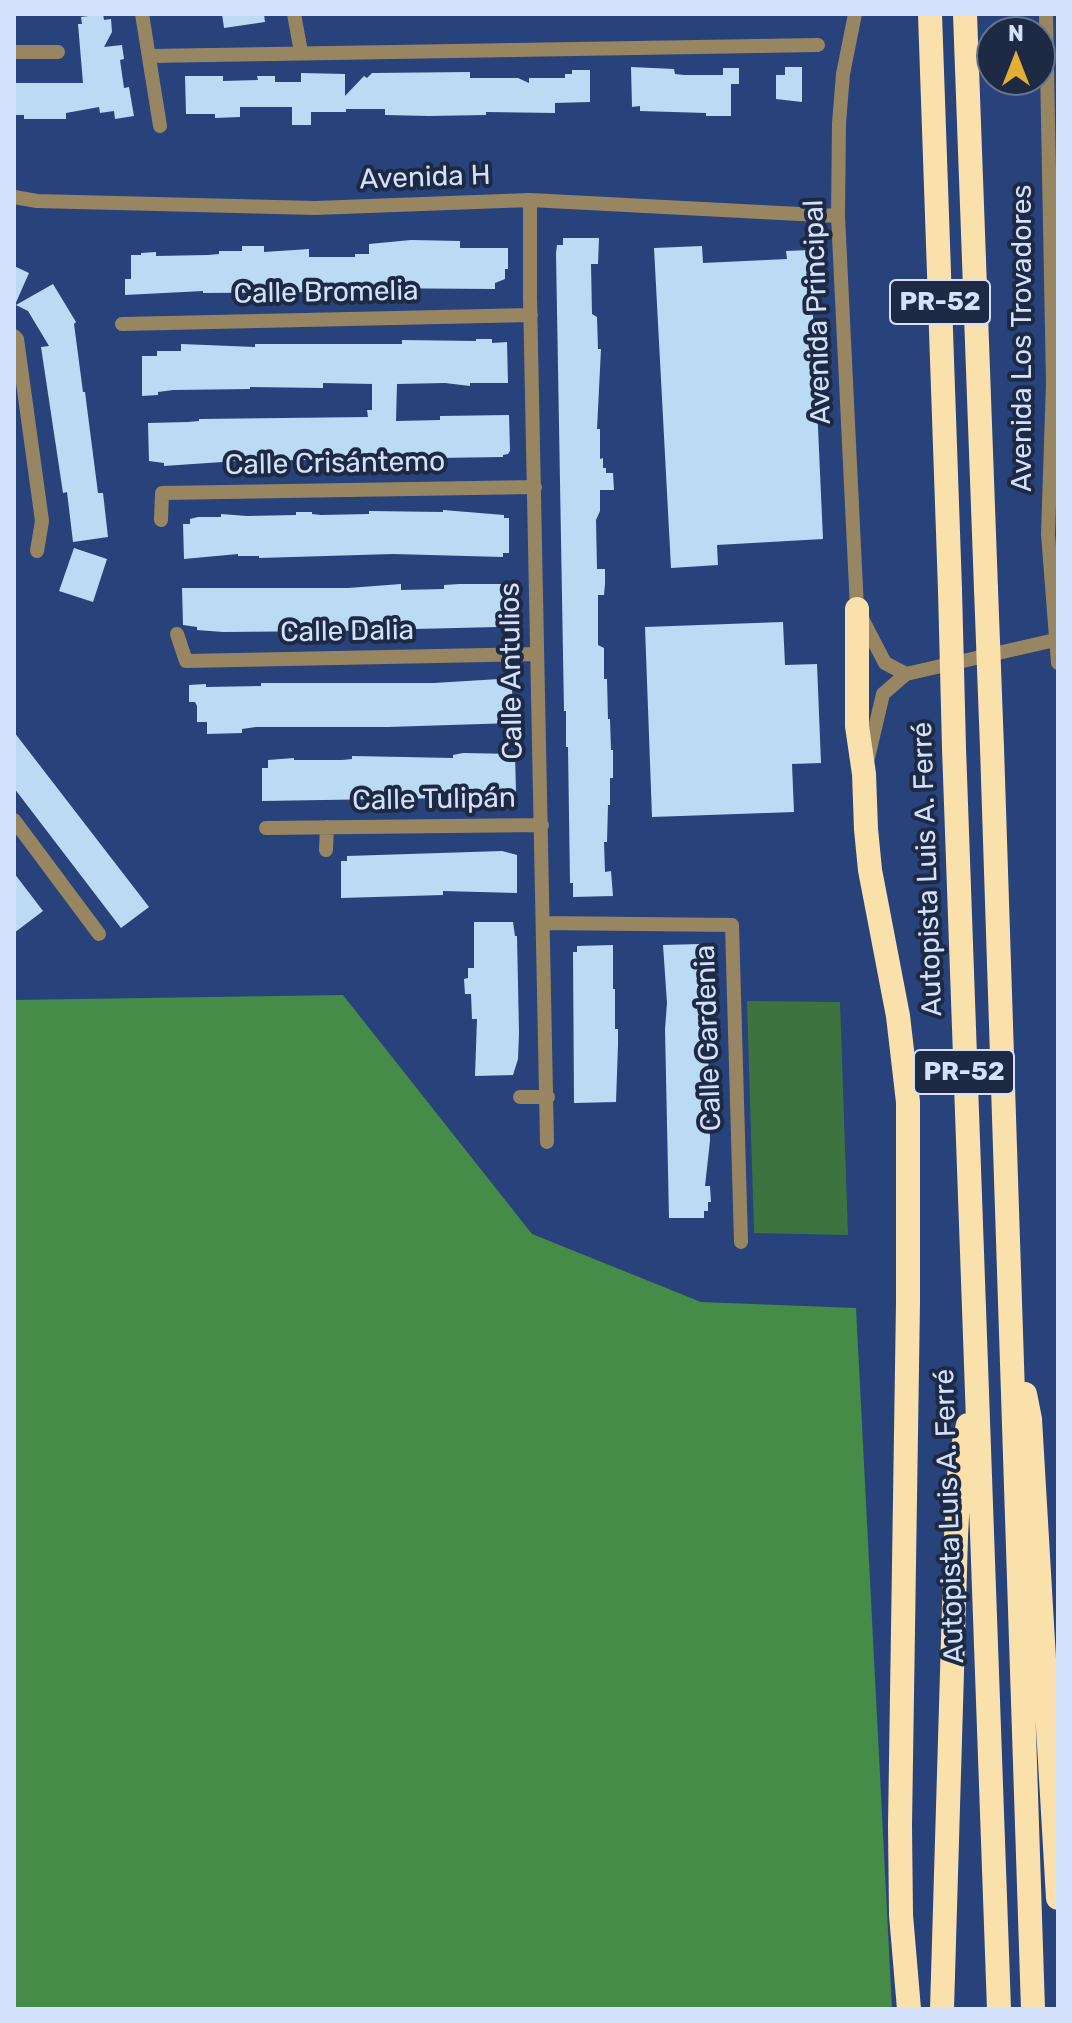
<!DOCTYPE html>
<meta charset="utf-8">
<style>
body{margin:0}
#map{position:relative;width:1072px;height:2023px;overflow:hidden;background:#28427b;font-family:Rubik,sans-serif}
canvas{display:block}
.frame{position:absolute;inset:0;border:16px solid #d3e1fc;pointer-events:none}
.north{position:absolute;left:976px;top:16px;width:80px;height:80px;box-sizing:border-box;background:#1e2a44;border:2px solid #66738e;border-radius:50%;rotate:0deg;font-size:22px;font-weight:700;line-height:32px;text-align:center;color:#d3e1fc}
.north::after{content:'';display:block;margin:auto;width:28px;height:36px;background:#e2ae34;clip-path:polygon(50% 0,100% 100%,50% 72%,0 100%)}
</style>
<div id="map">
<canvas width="1072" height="2023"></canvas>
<div class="frame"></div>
<div class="north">N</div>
</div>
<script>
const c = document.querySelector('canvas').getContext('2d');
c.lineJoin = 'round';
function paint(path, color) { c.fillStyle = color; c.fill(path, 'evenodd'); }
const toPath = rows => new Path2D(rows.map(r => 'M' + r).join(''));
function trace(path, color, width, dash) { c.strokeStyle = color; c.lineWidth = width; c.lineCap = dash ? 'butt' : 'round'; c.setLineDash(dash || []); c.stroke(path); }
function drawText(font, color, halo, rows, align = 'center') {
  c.font = font + ' Rubik,sans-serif'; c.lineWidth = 8; c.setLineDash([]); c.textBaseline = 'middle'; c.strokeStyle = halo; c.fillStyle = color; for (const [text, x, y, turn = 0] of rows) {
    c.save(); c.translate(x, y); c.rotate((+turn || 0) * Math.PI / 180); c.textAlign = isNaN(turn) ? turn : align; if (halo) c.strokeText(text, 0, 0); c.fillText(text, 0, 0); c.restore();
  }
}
const green = toPath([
 [747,1001,840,1002,848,1235,754,1233]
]);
const forest = toPath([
 [343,995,532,1234,701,1302,856,1308,892,2009,14,2009,14,1000]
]);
const building = toPath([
 [103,14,104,20,111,19,112,32,104,47,122,45,124,59,120,60,124,88,129,87,134,116,115,119,114,111,100,113,99,107,66,113,66,119,24,119,24,115,14,115,14,83,83,83,78,24,82,24,81,17],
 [222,14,264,14,265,22,224,28],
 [631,67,674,69,675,74,684,75,723,75,723,68,739,68,739,84,731,84,731,116,706,116,706,113,640,111,640,106,632,107],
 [785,67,802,67,802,102,776,99,776,75,785,75],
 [572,70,590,70,590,102,555,103,555,113,486,112,486,115,429,116,385,115,385,109,346,109,346,112,311,112,311,125,292,125,292,107,240,107,240,117,215,118,215,114,186,114,185,76,223,76,223,81,258,80,257,76,275,76,275,82,301,82,301,73,345,74,345,96,364,76,367,78,372,73,470,72,470,78,518,78,529,83,529,78,565,78,565,74,572,74],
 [563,238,599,238,598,264,591,264,592,314,597,317,598,349,601,349,597,429,600,429,600,459,603,458,603,468,606,468,606,473,613,473,614,490,600,490,600,511,596,520,597,569,605,569,605,584,604,595,598,595,598,645,604,648,604,679,607,679,608,719,610,719,611,750,613,750,613,778,610,778,610,805,608,805,607,842,604,842,605,872,611,871,613,896,573,897,573,883,570,883,568,747,566,747,566,711,564,711,556,253,557,245,563,245],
 [411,240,460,241,460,248,508,248,508,269,505,269,505,279,495,283,495,289,355,288,327,289,328,292,203,293,203,291,125,295,125,279,131,279,131,255,141,255,141,253,156,252,156,256,208,255,219,254,219,251,242,251,242,246,264,246,264,252,309,249,309,257,355,257,355,254,369,254,369,244],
 [702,246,703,263,787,259,786,251,810,250,823,539,717,545,718,565,671,568,654,248],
 [14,266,29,273,14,307],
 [53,284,76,322,74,324,83,392,85,392,98,493,103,493,108,537,73,542,67,492,63,493,41,347,49,346,28,311,16,305],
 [476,339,492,339,492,343,507,342,508,383,470,383,470,386,445,383,397,384,396,421,440,420,440,416,509,415,510,451,508,454,503,455,503,457,237,461,164,466,164,463,149,461,148,423,188,422,199,421,199,419,368,417,367,410,372,410,372,384,323,383,323,388,250,387,250,389,173,390,158,392,158,395,142,396,142,356,157,356,157,351,181,351,181,344,255,347,255,344,402,344,402,340,476,341],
 [443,510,504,515,504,518,509,518,509,553,503,553,503,557,393,554,259,558,259,556,238,556,238,554,184,559,183,524,190,524,190,519,198,517,221,517,221,514,247,516,296,515,296,512,312,512,312,514,321,515,369,514,369,511,443,512],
 [74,548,107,559,93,602,59,591],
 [401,584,401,590,444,589,444,585,459,584,511,584,512,621,506,621,506,625,497,625,497,627,334,631,223,632,197,630,197,627,183,625,182,588,348,588],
 [783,622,785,665,817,664,821,763,792,764,794,812,652,817,645,627],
 [499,679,499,682,512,685,513,723,388,727,256,727,242,729,242,733,207,734,207,722,197,722,197,706,195,702,189,702,189,685,206,684,206,687,261,686,261,683,434,683],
 [14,732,149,907,121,928,14,788],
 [463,753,515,754,516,792,509,793,509,797,262,801,262,768,268,768,268,760,294,758,294,760,342,760,352,759,352,756,453,758,453,755],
 [502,851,517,855,517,893,443,891,443,895,341,898,341,861,347,861,347,856],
 [14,873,43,911,14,933],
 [474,922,513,922,515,936,517,936,519,1033,518,1059,513,1075,475,1076,477,1019,472,1019,471,994,465,994,464,979,468,978,468,968,474,968],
 [700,944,700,950,706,950,710,1141,705,1186,710,1186,711,1202,708,1202,708,1211,704,1211,704,1218,669,1218,665,1029,667,1003,663,945],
 [613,945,613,989,615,989,615,1029,618,1029,618,1045,616,1102,574,1103,573,952,577,952,577,946]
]);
const minor = toPath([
 [142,14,160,126],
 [294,14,301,52],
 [855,14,843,74,839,123,838,216,857,609,885,663,906,674],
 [1046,14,1053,383,1048,534,1058,663],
 [14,52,58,52],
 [150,56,818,45],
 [14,197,37,201,315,208,530,200,838,216],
 [530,200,530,297,547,1142],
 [122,324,531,315],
 [14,336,17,339,42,521,37,551],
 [161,520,162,493,535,487],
 [177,634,186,661,537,654],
 [868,758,883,694,906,674,1055,640],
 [14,820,99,934],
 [266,828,542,825],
 [326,850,327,827],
 [544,923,732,925,741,1242],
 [520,1097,548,1097]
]);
const motorway = toPath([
 [930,14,950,590],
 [965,14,986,589],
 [857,609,857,726,864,774,866,829,870,870,898,1016,908,1102,908,1302,900,1826,901,1915,909,2009],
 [954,748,999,2009],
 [992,748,1033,2009],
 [1025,1394,1030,1419,1058,1898],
 [942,2009,956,1537,960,1459,968,1425]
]);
const motorwayBridge = toPath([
 [986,589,992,748],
 [950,590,954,748]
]);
const shields = [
 [940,302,100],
 [964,1072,100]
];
const shieldNames = [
 ["PR-52",940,302],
 ["PR-52",964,1072]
];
const streetNames = [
 ["Avenida H",425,178,-2],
 ["Calle Bromelia",326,293,-1],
 ["Avenida Principal",818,312,-92],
 ["Avenida Los Trovadores",1023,338,-90],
 ["Calle Crisántemo",335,464,-1],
 ["Calle Dalia",347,632,-1],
 ["Calle Antulios",512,671,-91],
 ["Calle Tulipán",434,800,-1],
 ["Autopista Luis A. Ferré",928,869,-92],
 ["Calle Gardenia",709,1038,-92],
 ["Autopista Luis A. Ferré",950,1516,-92]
];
paint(green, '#3e733f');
paint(forest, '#468b47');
paint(building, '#bbdaf4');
trace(minor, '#988662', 14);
trace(motorway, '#fae0ab', 24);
trace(motorwayBridge, '#fae0ab', 24);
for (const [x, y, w] of shields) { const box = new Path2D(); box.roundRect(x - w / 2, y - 22, w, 44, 6); c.fillStyle = '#1e2a44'; c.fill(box); trace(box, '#d3e1fc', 2); }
drawText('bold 26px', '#d3e1fc', null, shieldNames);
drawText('28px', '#d3e1fc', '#1e2a44', streetNames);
</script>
